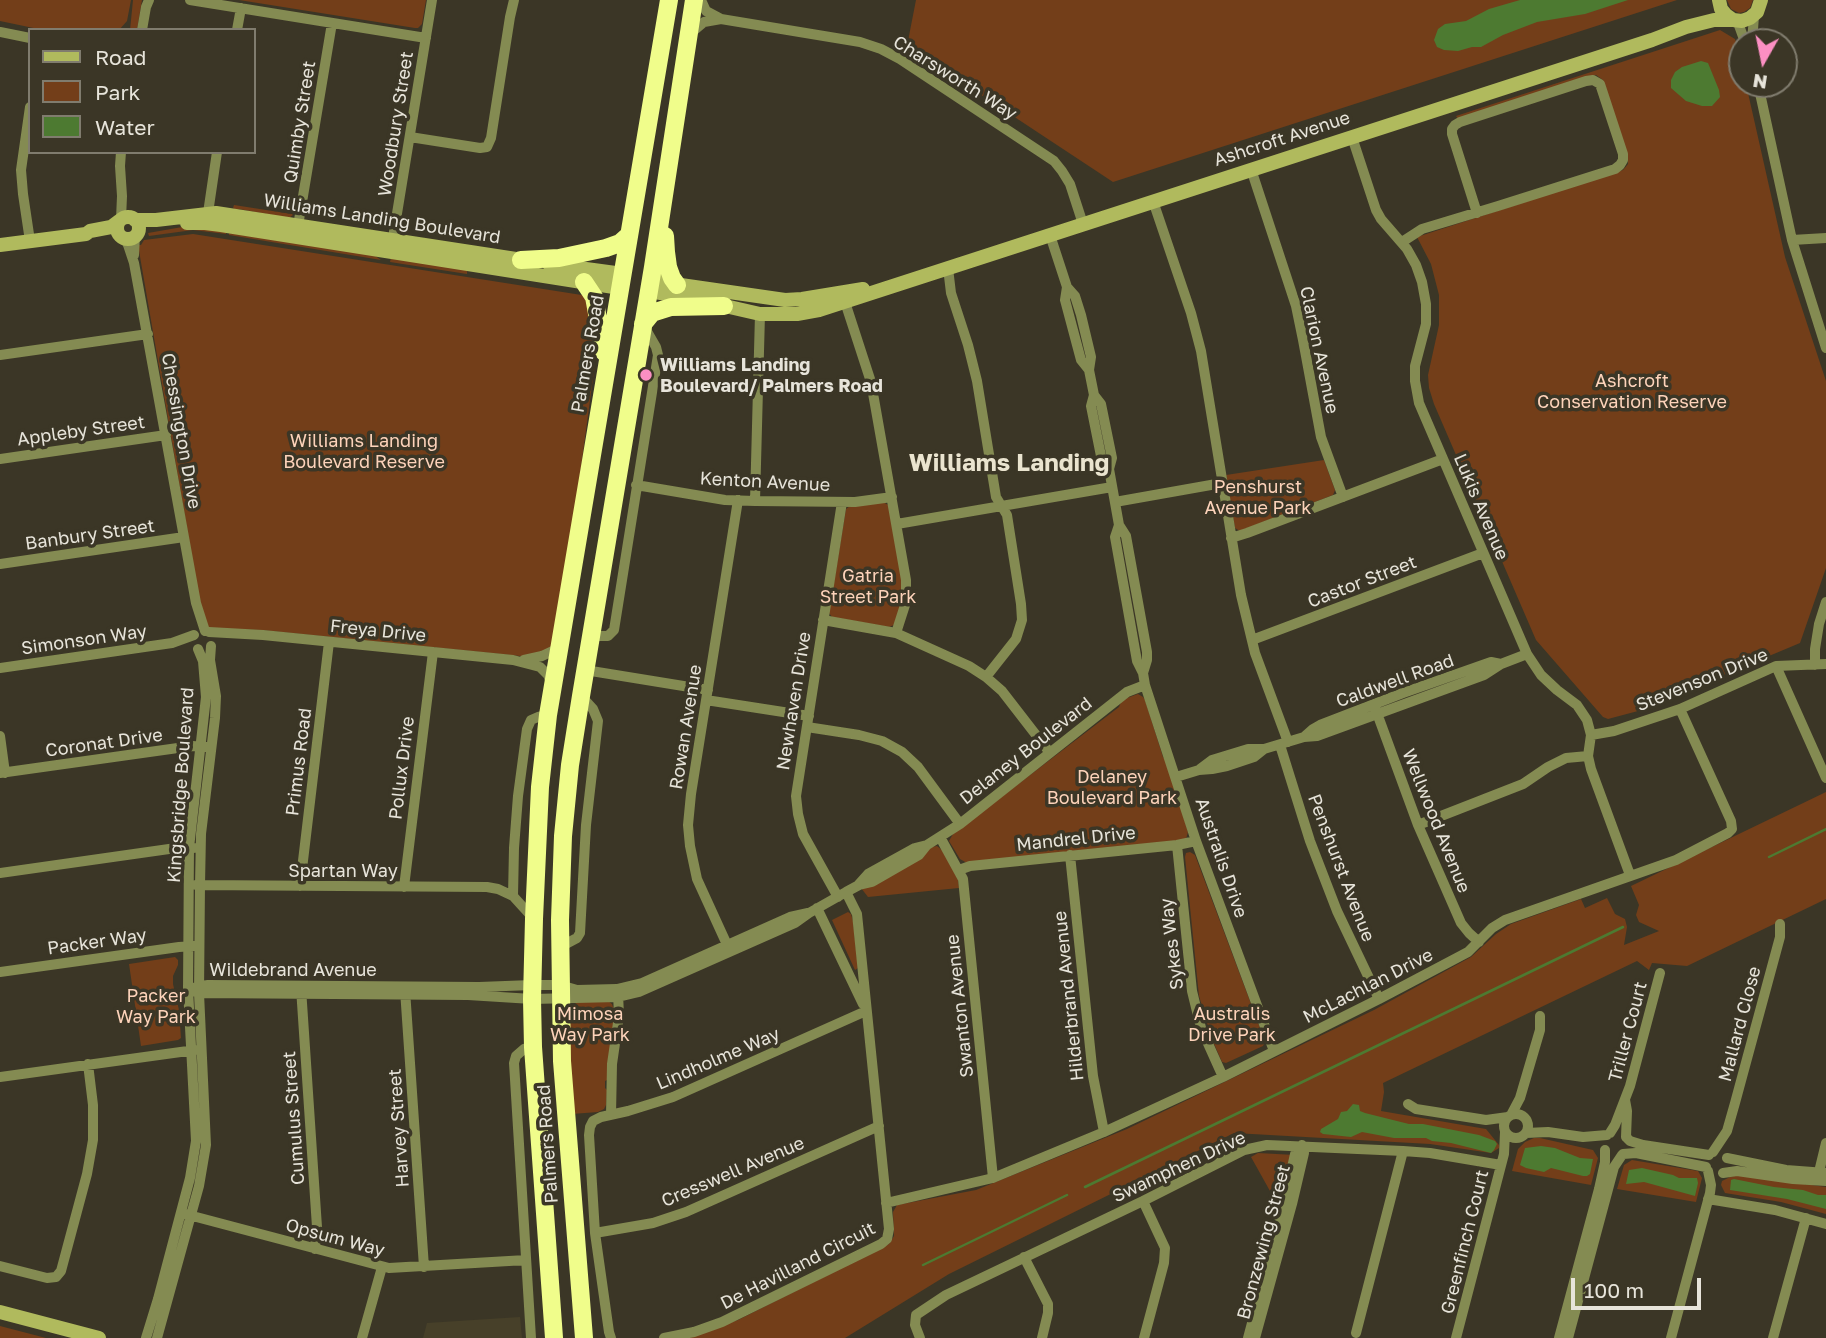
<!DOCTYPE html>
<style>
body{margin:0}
#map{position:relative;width:1826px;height:1338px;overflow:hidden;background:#3b3626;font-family:"Golos Text",sans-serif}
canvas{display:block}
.legend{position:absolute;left:28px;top:28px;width:228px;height:126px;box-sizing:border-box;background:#3b3626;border:2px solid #807c6e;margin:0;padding:9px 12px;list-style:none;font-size:21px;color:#e7e4da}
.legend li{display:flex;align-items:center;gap:14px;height:35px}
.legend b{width:35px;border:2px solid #807c6e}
.north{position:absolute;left:1728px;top:28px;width:70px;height:70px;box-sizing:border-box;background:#3b3626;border:2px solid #807c6e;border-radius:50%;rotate:189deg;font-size:19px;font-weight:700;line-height:28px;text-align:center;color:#e7e4da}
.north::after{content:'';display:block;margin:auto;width:24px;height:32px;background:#fc8fc3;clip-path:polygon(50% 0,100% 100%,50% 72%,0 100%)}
.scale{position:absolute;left:1571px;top:1278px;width:130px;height:32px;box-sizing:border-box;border:4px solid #e7e4da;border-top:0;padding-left:9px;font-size:21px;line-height:24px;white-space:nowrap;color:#e7e4da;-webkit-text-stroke:5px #3b3626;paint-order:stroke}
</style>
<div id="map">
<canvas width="1826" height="1338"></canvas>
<ul class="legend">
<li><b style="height:9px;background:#b0ba5d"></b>Road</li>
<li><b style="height:19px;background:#733e19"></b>Park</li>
<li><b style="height:19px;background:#4d7a31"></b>Water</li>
</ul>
<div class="north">N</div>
<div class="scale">100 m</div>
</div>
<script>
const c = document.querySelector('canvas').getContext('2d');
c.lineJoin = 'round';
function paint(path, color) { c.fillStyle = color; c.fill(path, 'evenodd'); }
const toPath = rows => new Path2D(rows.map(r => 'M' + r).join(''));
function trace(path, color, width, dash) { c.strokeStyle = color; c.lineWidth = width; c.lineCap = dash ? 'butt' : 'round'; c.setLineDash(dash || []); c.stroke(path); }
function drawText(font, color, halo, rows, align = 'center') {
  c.font = font + ' "Golos Text",sans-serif'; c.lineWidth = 7; c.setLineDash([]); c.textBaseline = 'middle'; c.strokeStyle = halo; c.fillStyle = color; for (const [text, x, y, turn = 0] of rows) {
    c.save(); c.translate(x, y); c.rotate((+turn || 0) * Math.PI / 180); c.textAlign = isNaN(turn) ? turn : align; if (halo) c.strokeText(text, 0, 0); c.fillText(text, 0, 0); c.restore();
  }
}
const built = toPath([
 [520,1317,522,1338,423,1338,427,1323]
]);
const green = toPath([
 [0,0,131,0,127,21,119,30,43,30,0,21],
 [133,0,142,0,137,30,130,30],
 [239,0,426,0,422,24,418,28,415,28],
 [916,0,1677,0,1113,182,907,46],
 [1727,0,1753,0,1750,8,1744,12,1739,13,1731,9],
 [1720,30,1735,39,1739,51,1742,64,1742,84,1746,84,1785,257,1826,381,1826,568,1800,643,1638,711,1608,719,1603,717,1536,640,1434,404,1429,388,1428,375,1439,325,1439,295,1431,264,1417,237,1623,170,1628,164,1628,156,1603,80,1596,75,1591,76,1458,119,1456,116],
 [234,205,292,214,293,215,289,218,239,209,236,210,233,208],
 [188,226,226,231,226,234,193,230,149,236,148,233],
 [229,233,374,255,381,260,229,235],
 [193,234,588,296,599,333,557,647,530,656,520,656,261,630,213,629,208,627,200,604,138,245,141,245,144,240],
 [391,257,467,270,467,274,390,262],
 [1324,460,1335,490,1333,495,1240,531,1235,528,1226,475],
 [883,502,890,506,902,578,902,602,894,625,889,627,832,617,829,613,846,509,850,506],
 [1138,694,1143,697,1145,700,1163,757,1167,761,1188,832,1186,839,1180,841,967,863,960,859,949,841,953,834,1119,707,1121,702,1127,698],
 [1826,792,1826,899,1687,966,1652,963,1649,970,1637,961,1383,1083,1384,1092,1381,1111,1486,1129,1499,1145,1499,1148,1491,1153,1430,1144,1234,1133,949,1274,845,1338,683,1338,738,1320,889,1244,894,1236,893,1212,897,1205,976,1190,1127,1129,1374,1010,1471,957,1496,934,1511,924,1581,899,1585,908,1607,898,1615,914,1625,919,1627,927,1624,945,1659,931,1639,922,1636,915,1639,905,1631,886],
 [937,846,942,850,958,879,959,888,868,897,861,888,932,847],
 [1190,852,1195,855,1265,1041,1263,1046,1226,1063,1222,1062,1212,1039,1199,996,1185,857,1186,853],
 [848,912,851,914,853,921,858,968,855,970,832,920],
 [175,957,178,960,178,965,173,976,173,984,179,1010,181,1038,178,1040,141,1046,129,964],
 [608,1001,612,1004,615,1013,607,1080,605,1081,605,1088,607,1090,606,1105,604,1109,598,1112,572,1114,568,1008,578,1002],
 [1534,1138,1540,1138,1593,1150,1598,1158,1591,1185,1512,1171,1518,1149,1525,1142],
 [1258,1153,1295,1155,1286,1195,1275,1200,1251,1157],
 [1632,1160,1698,1171,1702,1178,1696,1202,1617,1189,1624,1165],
 [1738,1175,1826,1187,1826,1214,1781,1202,1725,1193,1721,1185,1722,1181,1730,1177],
 [0,1326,46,1338,0,1338]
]);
const water = toPath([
 [1520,0,1628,0,1585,14,1537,22,1503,35,1481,47,1472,47,1458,51,1444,50,1437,47,1434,40,1438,29,1445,24,1466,21,1489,9],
 [1701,61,1708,63,1719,90,1720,97,1712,106,1702,106,1686,101,1671,88,1671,80,1675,72,1682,67],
 [1353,1104,1359,1105,1360,1111,1365,1113,1409,1124,1423,1124,1479,1135,1495,1141,1497,1144,1494,1150,1491,1153,1451,1143,1432,1141,1426,1138,1394,1138,1362,1132,1351,1137,1323,1134,1320,1132,1321,1129,1338,1119,1341,1112,1347,1111],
 [1541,1146,1555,1148,1580,1158,1593,1159,1590,1174,1587,1176,1583,1176,1551,1168,1544,1172,1526,1168,1520,1165,1525,1148],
 [1642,1168,1673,1175,1679,1178,1697,1178,1698,1183,1695,1196,1644,1182,1626,1184,1629,1170],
 [1734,1179,1774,1187,1803,1190,1818,1195,1826,1195,1826,1209,1787,1199,1730,1190,1731,1180]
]);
const stream = toPath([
 [1769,857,1826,829],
 [1085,1187,1623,927],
 [923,1265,1067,1195]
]);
const street = toPath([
 [190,0,426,38],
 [701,0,706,11,721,19,860,42,881,49,900,59,1054,161,1062,171,1070,184,1083,224],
 [1737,20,1745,42],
 [142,30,146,7,149,0],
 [237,30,241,8],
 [0,32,30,38],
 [691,33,704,22,721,19],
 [1752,42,1754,16],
 [1758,84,1792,240,1826,348],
 [30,107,21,170,23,194,30,241],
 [410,137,480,148,487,147,491,138,510,17,514,0],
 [1352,137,1376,210,1381,219,1407,249,1416,265,1422,282,1426,304,1426,324,1415,366,1415,381,1419,403,1527,654,1541,675,1557,690,1577,705,1587,720,1591,735,1588,756,1591,769,1630,875],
 [121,152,120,166,122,196,121,219],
 [1251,169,1296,306,1303,340,1321,437,1343,497],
 [1153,201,1191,313,1201,351,1241,595,1255,653,1288,742],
 [208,213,217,152],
 [298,226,332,23],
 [1050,235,1067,287,1075,296,1081,315,1091,357,1089,370,1094,395,1101,404,1112,458,1109,469],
 [124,237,128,245,134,263,196,603,205,631],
 [1792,240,1826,238],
 [1402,242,1422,229,1498,206,1615,169,1620,165,1623,160,1623,154,1600,84,1593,80,1586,81,1460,122,1455,125,1452,129,1452,134,1477,213],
 [392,244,432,0],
 [134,255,135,235],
 [948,268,951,293,968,345,977,381,996,497,1007,515,1021,604,1022,620,1016,639,986,677],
 [1067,287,1065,300,1081,360,1089,370],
 [845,302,871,382,906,580,906,602,896,633],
 [0,355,148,334],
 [1094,395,1091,406,1102,461,1109,469,1119,525,1126,536,1147,652,1147,660,1143,673],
 [0,459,166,435],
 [636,485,725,500,755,501,855,502,892,497],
 [755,501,760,314],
 [1115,502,1222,483],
 [897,524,1112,487],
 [1119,525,1115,537,1137,661,1143,673,1145,685,1196,841,1274,1051],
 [1231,538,1247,533,1443,459],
 [0,564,184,537],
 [823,620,896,633,969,666,986,677,1002,691,1050,753],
 [209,632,263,635,513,660,540,667,548,675,551,682],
 [590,636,608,636,614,630,658,355,656,347,645,328],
 [1252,640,1483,553],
 [524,660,542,656,559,648],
 [1815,665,1815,649,1819,624,1826,602],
 [1776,666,1826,778],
 [0,668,172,643,194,635],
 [585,670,708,690],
 [706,700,809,716],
 [1374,705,1418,825,1461,923,1469,933,1479,942],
 [807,727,859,735,882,741,902,752,918,767,960,824],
 [1591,735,1614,731,1680,709,1776,666,1826,664],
 [0,736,5,773],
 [1304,737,1313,729,1320,725,1403,693,1491,662,1501,664],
 [1280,745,1310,841,1337,911,1379,999],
 [1200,769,1212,760,1248,749,1264,749],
 [0,773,192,746,208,747],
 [1176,777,1199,770,1212,769,1227,766,1254,757,1264,749,1304,737,1317,736,1484,675,1501,664,1527,654],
 [1418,825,1523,784,1548,767,1566,758,1588,756],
 [940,837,963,879,993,1178],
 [1177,845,1192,991,1201,1028,1223,1077],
 [1070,855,1093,1076,1104,1132],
 [959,870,970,866,1177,845,1196,841],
 [0,873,176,848,194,848],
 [859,884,868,874,915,848,927,845],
 [196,885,487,887,498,889,513,896],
 [300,886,329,642],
 [404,887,433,652],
 [838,897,803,834,798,814,796,796,842,502],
 [817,908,863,1004],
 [533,918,513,896,514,848,518,796,527,729,531,720,538,717,548,715],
 [560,947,577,938,580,933,586,825,598,721,593,709,581,696],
 [729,949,697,879,690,846,688,825,691,794,738,500],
 [0,972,179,947,194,946],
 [196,987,208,985,479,987,532,985,560,985,577,990,617,989,642,983,790,917,808,913],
 [301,988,317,1227,315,1249],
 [188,989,199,993,468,995,532,999,618,997,639,992,795,923,809,913,846,892,859,885,872,882,919,855,927,845,960,824,1127,692,1145,685],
 [405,990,424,1267],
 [0,1077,195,1050],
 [1625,1100,1627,1111,1626,1137],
 [1408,1104,1416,1109,1486,1120,1508,1117],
 '1504 1126a12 12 0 1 1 24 0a12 12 0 1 1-24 0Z',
 [611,1115,612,1064,619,1016,618,993],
 [1511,1115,1520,1098,1540,1030,1540,1016],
 [1526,1133,1548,1132,1583,1137,1607,1135],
 [1610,1133,1615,1125,1630,1086,1660,973],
 [1627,1138,1630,1141,1643,1145,1709,1155],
 [1713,1152,1727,1131,1735,1103,1780,937,1780,924],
 [1623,1154,1636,1153,1706,1167],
 [1727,1158,1786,1170,1826,1173],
 [1819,1172,1826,1143],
 [1723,1173,1737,1171,1793,1179,1826,1181],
 [1708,1199,1775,1210,1826,1224],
 [1143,1201,1165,1248,1164,1263,1144,1338],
 [886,1203,993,1178,1104,1132,1223,1077,1379,999,1468,952,1492,928,1505,920,1676,860,1728,833,1732,829,1731,821,1680,709],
 [185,1214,389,1268,526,1260],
 [595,1233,653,1223,686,1212,879,1126],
 [1024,1257,1048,1304,1048,1313,1042,1338],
 [0,1266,47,1278,56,1277,61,1271,87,1174,93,1140,93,1105,88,1064],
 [1356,1333,1403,1151],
 [146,1338,158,1299,190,1178,196,1141,188,989,189,848,206,697,203,661,198,649],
 [157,1338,199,1186,206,1145,199,993,200,885,201,834,215,718,216,696,210,660,211,646],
 [362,1338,382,1267],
 [531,1338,514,1063,516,1056,524,1049,533,1047],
 [611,1338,609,1332,595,1233,589,1135,590,1127,593,1121,601,1117,628,1111,673,1097,866,1011],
 [664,1338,694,1332,722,1322,881,1244,887,1239,889,1229,857,914,846,892],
 [920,1338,915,1325,916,1315,946,1295,1143,1201,1244,1150,1267,1145,1403,1151,1430,1153,1501,1165],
 [1248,1338,1283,1207,1295,1154,1302,1145],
 [1255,1338,1292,1204,1304,1153,1302,1145],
 [1456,1338,1504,1154,1505,1132],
 [1559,1338,1599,1189,1605,1162,1605,1150],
 [1568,1338,1614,1167,1622,1155],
 [1671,1338,1710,1193,1711,1185,1708,1171],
 [1773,1338,1806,1218]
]);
const secondary = toPath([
 [1719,0,1721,9,1726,15,1733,20,1742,21,1750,18,1757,12,1761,0],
 '117 228a11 11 0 1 1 22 0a11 11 0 1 1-22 0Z',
 [135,220,156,220,216,213,529,261],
 [187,223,205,223,221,225,620,288],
 [0,245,86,234,90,231,111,227,119,221],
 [549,264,623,274],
 [651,278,667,283,785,300,802,299,863,289],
 [649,291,690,298,760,314,797,314,819,310,1652,40,1686,27,1714,20,1733,20],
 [0,1312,99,1338]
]);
const highway = toPath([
 [665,236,666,252,668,267,672,278,677,285],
 [521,260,559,258,606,248,620,243,629,235],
 [584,282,594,297,604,352],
 [643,324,652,313,671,307,724,306],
 [554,1338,533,1047,532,999,534,919,540,787,548,715,669,0],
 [584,1338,562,1061,560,920,563,836,570,765,581,696,653,267,694,0]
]);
const markers = [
 [646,375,7,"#fc8fc3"]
];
const streetNames = [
 ["Charsworth Way",955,78,32],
 ["Quimby Street",300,122,-81],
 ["Woodbury Street",396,124,-81],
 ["Ashcroft Avenue",1282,139,-18],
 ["Williams Landing Boulevard",382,219,9],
 ["Clarion Avenue",1319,350,78],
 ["Palmers Road",588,354,-80],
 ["Appleby Street",81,431,-8],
 ["Chessington Drive",181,431,80],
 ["Kenton Avenue",765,482,3],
 ["Lukis Avenue",1481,507,67],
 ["Banbury Street",90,535,-8],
 ["Castor Street",1362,582,-21],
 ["Freya Drive",378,631,6],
 ["Simonson Way",84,640,-8],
 ["Stevenson Drive",1702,680,-22],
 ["Caldwell Road",1395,681,-20],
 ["Newhaven Drive",794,701,-81],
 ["Rowan Avenue",686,727,-81],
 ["Coronat Drive",104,743,-8],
 ["Delaney Boulevard",1026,751,-38],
 ["Primus Road",299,762,-83],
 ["Pollux Drive",402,768,-83],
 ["Kingsbridge Boulevard",181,785,-86],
 ["Wellwood Avenue",1436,821,68],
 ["Mandrel Drive",1076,839,-6],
 ["Australis Drive",1221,858,71],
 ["Penshurst Avenue",1341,868,69],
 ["Spartan Way",343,871],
 ["Packer Way",97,942,-8],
 ["Sykes Way",1172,944,-97],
 ["Wildebrand Avenue",293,970],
 ["McLachlan Drive",1368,986,-27],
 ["Hilderbrand Avenue",1069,996,-96],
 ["Swanton Avenue",960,1006,-96],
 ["Mallard Close",1740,1024,-75],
 ["Triller Court",1628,1032,-75],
 ["Lindholme Way",718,1059,-23],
 ["Cumulus Street",294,1118,-94],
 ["Harvey Street",399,1128,-94],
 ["Palmers Road",548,1144,-94],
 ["Swamphen Drive",1179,1167,-25],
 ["Cresswell Avenue",733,1172,-23],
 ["Opsum Way",335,1238,15],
 ["Bronzewing Street",1264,1242,-75],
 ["Greenfinch Court",1465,1242,-76],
 ["De Havilland Circuit",798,1266,-27]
];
const poiNames = [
 ["Williams Landing",660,365],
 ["Boulevard/ Palmers Road",660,386]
];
const parkNames = [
 ["Ashcroft",1632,381],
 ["Conservation Reserve",1632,402],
 ["Williams Landing",364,441],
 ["Boulevard Reserve",364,462],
 ["Penshurst",1258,487],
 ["Avenue Park",1258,508],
 ["Gatria",868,576],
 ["Street Park",868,597],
 ["Delaney",1112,777],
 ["Boulevard Park",1112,798],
 ["Packer",156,996],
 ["Way Park",156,1017],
 ["Mimosa",590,1014],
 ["Way Park",590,1035],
 ["Australis",1232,1014],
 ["Drive Park",1232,1035]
];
const districtNames = [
 ["Williams Landing",1009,463]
];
paint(built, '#474029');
paint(green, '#733e19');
paint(water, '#4d7a31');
trace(stream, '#4d7a31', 2.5);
trace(street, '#848b52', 10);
trace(secondary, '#b0ba5d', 14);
trace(highway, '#f0fd8b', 18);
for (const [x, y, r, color] of markers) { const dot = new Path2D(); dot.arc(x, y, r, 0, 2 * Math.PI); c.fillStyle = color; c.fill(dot); trace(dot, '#3b3626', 2.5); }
drawText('18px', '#e7e4da', '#3b3626', streetNames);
drawText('bold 18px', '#e7e4da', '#3b3626', poiNames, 'left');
drawText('18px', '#fdd3ba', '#3b3626', parkNames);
drawText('bold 24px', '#eae4cf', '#3b3626', districtNames);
</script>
